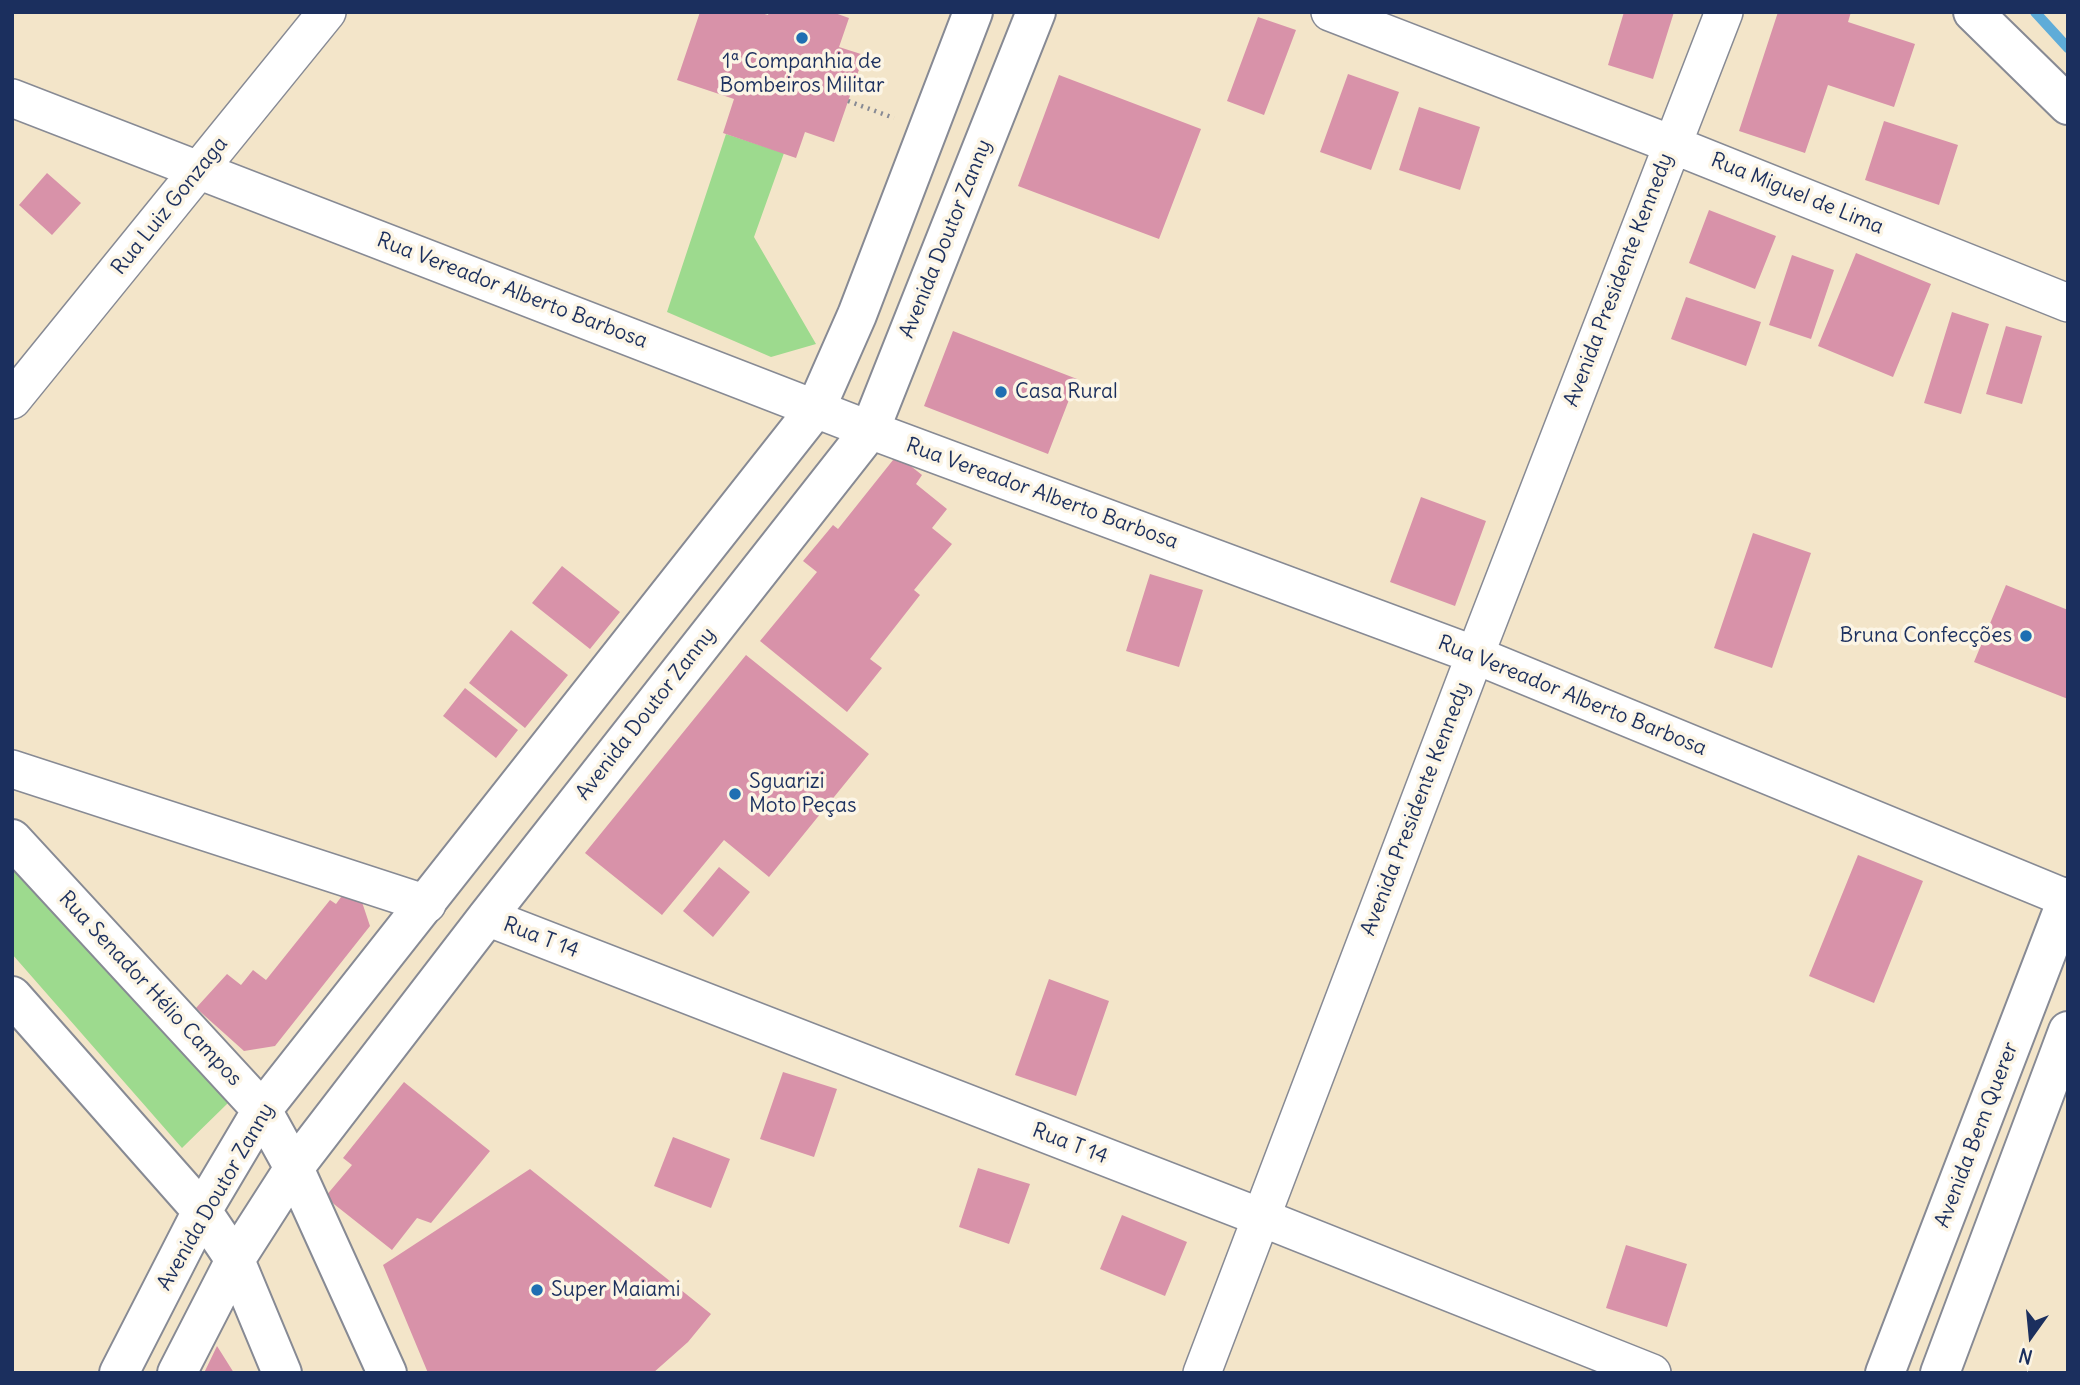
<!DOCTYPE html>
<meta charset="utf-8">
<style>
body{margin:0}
#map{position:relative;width:2080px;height:1385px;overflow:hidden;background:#f3e5c9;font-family:Delius,sans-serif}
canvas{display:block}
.frame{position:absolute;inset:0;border:14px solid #1b2f5e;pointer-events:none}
.north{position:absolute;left:1996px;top:1301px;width:70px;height:70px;-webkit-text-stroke:5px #fcf5e5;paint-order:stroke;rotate:195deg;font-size:19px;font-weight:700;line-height:28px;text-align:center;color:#1b2f5e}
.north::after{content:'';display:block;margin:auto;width:24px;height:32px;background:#1b2f5e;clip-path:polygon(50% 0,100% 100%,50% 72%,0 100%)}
</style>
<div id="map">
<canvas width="2080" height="1385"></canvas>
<div class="frame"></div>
<div class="north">N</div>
</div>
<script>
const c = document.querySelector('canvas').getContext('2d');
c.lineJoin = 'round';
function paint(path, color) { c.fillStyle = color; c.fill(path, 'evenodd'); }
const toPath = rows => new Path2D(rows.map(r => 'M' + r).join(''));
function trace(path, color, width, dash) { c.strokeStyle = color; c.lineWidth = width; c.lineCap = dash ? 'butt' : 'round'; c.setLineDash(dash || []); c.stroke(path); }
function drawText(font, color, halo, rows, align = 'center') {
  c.font = font + ' Delius,sans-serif'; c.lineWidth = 7; c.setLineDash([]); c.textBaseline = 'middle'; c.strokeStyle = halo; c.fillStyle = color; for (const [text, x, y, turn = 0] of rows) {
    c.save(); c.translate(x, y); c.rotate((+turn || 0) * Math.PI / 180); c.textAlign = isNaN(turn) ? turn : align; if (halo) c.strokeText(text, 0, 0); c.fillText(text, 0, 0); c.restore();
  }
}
const green = toPath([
 [726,134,784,153,754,237,816,344,771,357,667,312],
 [12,860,228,1103,182,1148,12,954]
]);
const stream = toPath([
 [2035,12,2068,48]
]);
const building = toPath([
 [700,12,758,12,768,15,769,12,832,12,849,18,839,47,864,55,834,142,805,132,796,158,723,133,734,99,677,80],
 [1624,12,1674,12,1653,79,1608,65],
 [1778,12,1851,12,1848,22,1915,44,1894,107,1828,85,1805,153,1739,131],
 [1258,17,1296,30,1264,115,1227,101],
 [1348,74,1399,92,1371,170,1320,152],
 [1059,75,1201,129,1159,239,1018,186],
 [1419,107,1480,127,1460,190,1399,170],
 [1884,121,1958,145,1939,205,1865,180],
 [47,173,81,203,52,235,19,205],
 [1709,210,1776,236,1755,289,1689,263],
 [1856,253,1931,284,1893,377,1818,346],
 [1792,255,1834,270,1811,339,1769,325],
 [1686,297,1761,322,1746,366,1671,339],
 [1952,312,1989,324,1961,414,1924,403],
 [2006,326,2042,336,2022,404,1986,394],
 [953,331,1077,379,1048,454,924,406],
 [897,455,922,475,916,484,947,509,932,528,952,544,914,590,920,595,870,659,882,668,847,712,760,641,817,572,803,561,833,525,838,529],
 [1421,497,1486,521,1455,606,1390,582],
 [1753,533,1811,553,1772,668,1714,648],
 [562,566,620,612,590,649,532,603],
 [1150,574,1203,590,1179,667,1126,651],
 [2006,585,2068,610,2068,699,1974,662],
 [511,630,568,675,525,728,469,683],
 [746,655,869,754,769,877,724,840,662,915,585,853],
 [465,688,518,730,496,758,443,716],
 [1858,855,1923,881,1874,1003,1809,976],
 [719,867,750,892,713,937,683,911],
 [344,893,362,902,370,926,275,1046,244,1051,196,1008,227,974,241,985,253,970,266,980,330,900,336,904],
 [1049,979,1109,1001,1076,1096,1015,1075],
 [783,1072,837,1089,814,1157,760,1139],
 [404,1082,490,1151,431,1223,417,1218,392,1250,325,1197,352,1165,343,1158],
 [673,1137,730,1159,711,1208,654,1186],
 [978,1168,1030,1184,1009,1244,959,1227],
 [530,1169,711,1314,688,1342,653,1373,428,1373,383,1265],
 [1122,1215,1187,1242,1165,1296,1100,1269],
 [1626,1245,1687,1264,1667,1327,1606,1308],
 [217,1346,234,1373,204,1373]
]);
const path = toPath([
 [848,101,894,118]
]);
const minor = toPath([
 [1330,12,1671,144,2068,303],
 [12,98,870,430,1475,655,2068,899],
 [12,400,327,12],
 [12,769,427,904],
 [487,917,1260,1217,1652,1373],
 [1202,1373,1475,655,1724,12]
]);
const tertiary = toPath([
 [1973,12,2068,105],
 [12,839,262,1110,294,1168,387,1373],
 [12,996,202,1211,235,1260,282,1373],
 [119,1373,202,1211,262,1110,816,408,857,315,973,12],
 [177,1373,235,1260,294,1168,487,917,870,430,1036,12],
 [1885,1373,2068,897],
 [1940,1373,2068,1031]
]);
const markers = [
 [802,38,7,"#1f6fb2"],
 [1001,392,7,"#1f6fb2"],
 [2026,636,7,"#1f6fb2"],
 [735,794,7,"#1f6fb2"],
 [537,1290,7,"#1f6fb2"]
];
const poiNames = [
 ["1ª Companhia de",802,62,"center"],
 ["Bombeiros Militar",802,86,"center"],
 ["Casa Rural",1015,392],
 ["Bruna Confecções",2012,636,"right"],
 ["Sguarizi",749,782],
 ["Moto Peças",749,806],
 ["Super Maiami",551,1290]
];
const streetNames = [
 ["Rua Miguel de Lima",1797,194,22],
 ["Rua Luiz Gonzaga",170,206,-51],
 ["Avenida Doutor Zanny",946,239,-68],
 ["Avenida Presidente Kennedy",1619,280,-69],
 ["Rua Vereador Alberto Barbosa",512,291,21],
 ["Rua Vereador Alberto Barbosa",1042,494,20],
 ["Rua Vereador Alberto Barbosa",1572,696,22],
 ["Avenida Doutor Zanny",646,714,-52],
 ["Avenida Presidente Kennedy",1416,809,-69],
 ["Rua T 14",541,938,21],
 ["Rua Senador Hélio Campos",150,989,47],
 ["Avenida Bem Querer",1977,1135,-69],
 ["Rua T 14",1070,1144,21],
 ["Avenida Doutor Zanny",216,1197,-60]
];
paint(green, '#9dda8e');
trace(stream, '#5facd8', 10);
paint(building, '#d892a9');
trace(minor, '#878a94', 40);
trace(tertiary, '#878a94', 42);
trace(path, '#878a94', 4.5, [2, 5]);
trace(minor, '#fff', 37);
trace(tertiary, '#fff', 38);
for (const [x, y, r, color] of markers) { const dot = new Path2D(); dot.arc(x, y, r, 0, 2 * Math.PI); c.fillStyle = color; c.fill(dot); trace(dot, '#fcf5e5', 2.5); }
drawText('21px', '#1b2f5e', '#fcf5e5', poiNames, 'left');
drawText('21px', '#1b2f5e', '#fcf5e5', streetNames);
</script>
